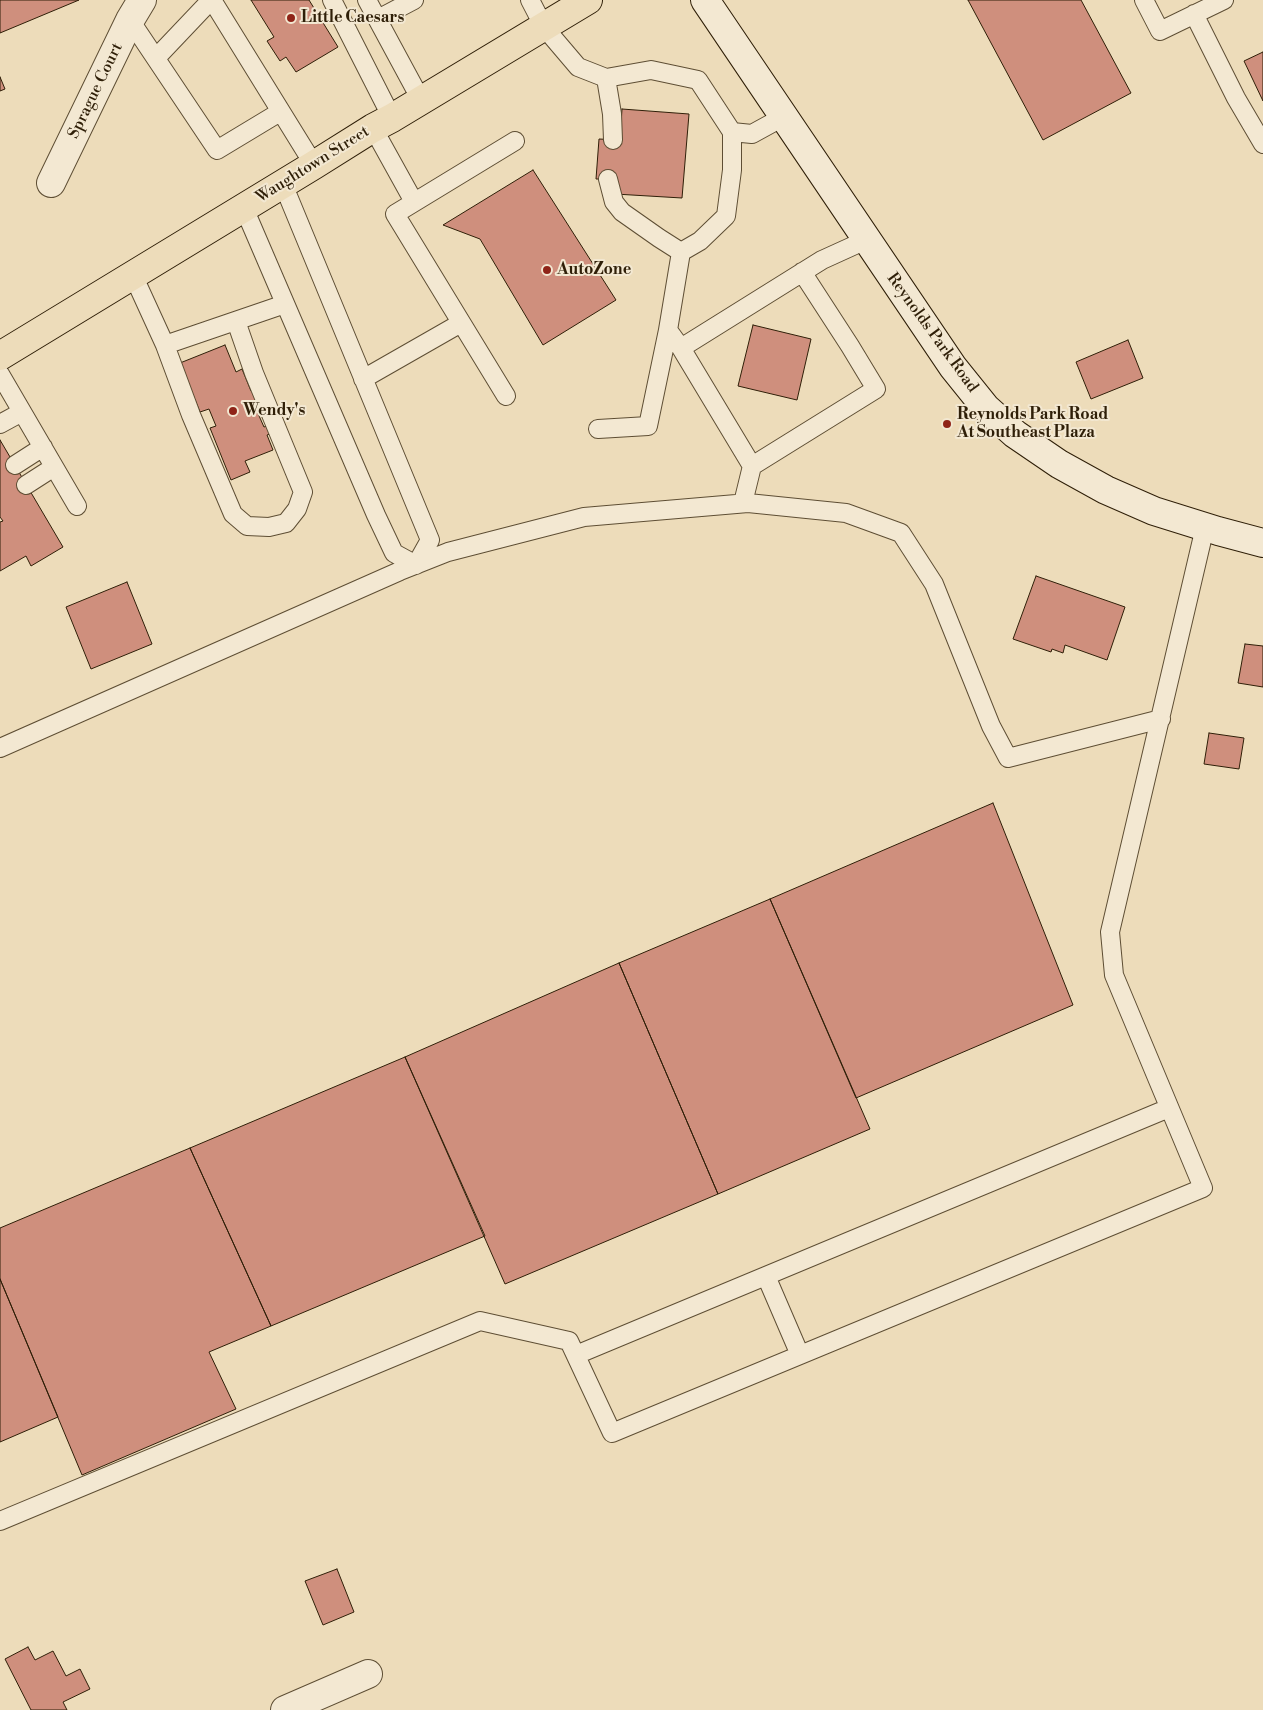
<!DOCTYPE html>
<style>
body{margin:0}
canvas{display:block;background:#eddcba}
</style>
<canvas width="1263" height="1710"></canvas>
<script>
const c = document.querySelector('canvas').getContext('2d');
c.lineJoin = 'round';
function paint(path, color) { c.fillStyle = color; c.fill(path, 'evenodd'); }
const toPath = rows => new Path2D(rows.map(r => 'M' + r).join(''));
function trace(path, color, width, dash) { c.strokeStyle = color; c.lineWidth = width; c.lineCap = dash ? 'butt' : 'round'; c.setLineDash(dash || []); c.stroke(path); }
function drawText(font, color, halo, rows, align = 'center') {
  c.font = font + ' "Libre Bodoni",serif'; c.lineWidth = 4; c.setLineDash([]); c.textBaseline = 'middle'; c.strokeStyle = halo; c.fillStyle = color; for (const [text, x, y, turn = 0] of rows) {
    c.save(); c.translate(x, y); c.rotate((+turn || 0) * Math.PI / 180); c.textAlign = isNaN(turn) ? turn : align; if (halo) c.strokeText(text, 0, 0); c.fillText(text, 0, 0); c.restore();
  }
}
const building = toPath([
 [0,0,79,0,0,33,0,0],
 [251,0,309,0,338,47,296,72,286,57,280,61,267,41,274,37,251,0],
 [968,0,1081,0,1131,93,1043,140,968,0],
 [1263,52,1263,101,1244,61,1263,52],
 [0,77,5,89,0,91,0,77],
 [622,109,689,114,682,198,615,194,608,179,596,179,599,139,620,140,622,109],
 [533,170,616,300,543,345,480,239,443,225,533,170],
 [753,325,811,339,797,400,738,386,753,325],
 [1128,340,1143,378,1091,399,1076,362,1128,340],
 [225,345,236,372,242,369,251,391,256,390,263,406,256,409,264,427,267,426,270,434,267,435,273,450,245,461,250,472,231,480,210,428,216,426,209,409,200,412,180,363,225,345],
 [0,440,63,547,31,566,26,556,0,571,0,522,3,521,0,517,0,440],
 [1036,576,1125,607,1107,660,1065,645,1063,653,1052,649,1051,652,1013,639,1036,576],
 [127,582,152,644,91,669,66,607,127,582],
 [1245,644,1263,646,1263,687,1238,683,1245,644],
 [1209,733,1244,738,1239,769,1204,764,1209,733],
 [993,803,1073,1005,856,1098,770,899,993,803],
 [770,899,870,1129,718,1194,619,963,770,899],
 [619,963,718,1194,505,1284,405,1057,619,963],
 [405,1057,485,1236,271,1326,190,1148,405,1057],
 [190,1148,271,1326,209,1352,236,1409,82,1475,0,1279,0,1228,190,1148],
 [0,1279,58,1417,0,1442,0,1279],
 [337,1569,354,1612,323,1625,305,1581,337,1569],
 [28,1647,35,1660,53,1651,66,1676,80,1669,90,1689,63,1702,67,1710,31,1710,5,1659,28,1647]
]);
const service = toPath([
 [212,0,314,165],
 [332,0,392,118],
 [367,0,421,100],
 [530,0,544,27,578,67,606,78,651,70,698,80,732,132,752,134,783,117],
 [1144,0,1160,31,1224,0],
 [1194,14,1236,98,1263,144],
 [378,19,414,0],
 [130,20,217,150,280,112],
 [156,58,211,0],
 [606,78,612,114,613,140],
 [373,128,414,202],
 [732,132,732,170,726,216,700,241,681,252,668,330,681,348,752,466,743,503],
 [608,179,614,202,622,212,659,238,681,252],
 [244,208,376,515,394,553,416,565,430,540,283,184],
 [133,275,165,345,191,415,233,514,247,526,269,527,286,523,297,509,303,492,254,373,236,321],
 [165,345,285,304],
 [681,348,822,260,866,240],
 [0,374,77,506],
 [363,379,461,323],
 [506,396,395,214,515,141],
 [0,424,22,412],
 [598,429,648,426,668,330],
 [15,465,43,447],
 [752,466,876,389,850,346,802,272],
 [26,485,54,467],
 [0,748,400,571,448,552,584,517,748,503,846,513,901,533,934,584,991,726,1008,758,1161,719],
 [766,1276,800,1355],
 [576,1355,1169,1108],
 [0,1521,480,1321,569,1341,612,1433,1203,1188,1114,975,1110,932,1205,527]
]);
const minor = toPath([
 [51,183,130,20,142,0],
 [285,1710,368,1674]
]);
const secondary = toPath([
 [705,0,953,367,986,408,1015,434,1059,464,1106,490,1154,511,1218,531,1263,543]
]);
const primary = toPath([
 [0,356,314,165,373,128,392,118,588,0]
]);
const markers = [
 [291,18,5,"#8f2418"],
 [547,270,5,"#8f2418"],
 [233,411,5,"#8f2418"],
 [947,424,5,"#8f2418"]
];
const poiNames = [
 ["Little Caesars",301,18],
 ["AutoZone",557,270],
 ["Wendy's",243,411],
 ["Reynolds Park Road",957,415],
 ["At Southeast Plaza",957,433]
];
const streetNames = [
 ["Sprague Court",96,91,-64],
 ["Waughtown Street",313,165,-32],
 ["Reynolds Park Road",932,333,54]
];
paint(building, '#cf8f7d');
trace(building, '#2f1f08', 1);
trace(service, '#5e4e34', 20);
trace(minor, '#5e4e34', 30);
trace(secondary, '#2f1f08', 30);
trace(primary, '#2f1f08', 30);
trace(service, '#f3e8d2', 18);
trace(minor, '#f3e8d2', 28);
trace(secondary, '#f3e8d2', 28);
trace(primary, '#eddcba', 28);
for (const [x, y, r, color] of markers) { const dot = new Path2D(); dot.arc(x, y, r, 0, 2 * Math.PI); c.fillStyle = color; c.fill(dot); trace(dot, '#f3e8d2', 2); }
drawText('bold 16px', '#2f1f08', '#f3e8d2', poiNames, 'left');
drawText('16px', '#2f1f08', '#f3e8d2', streetNames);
</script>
